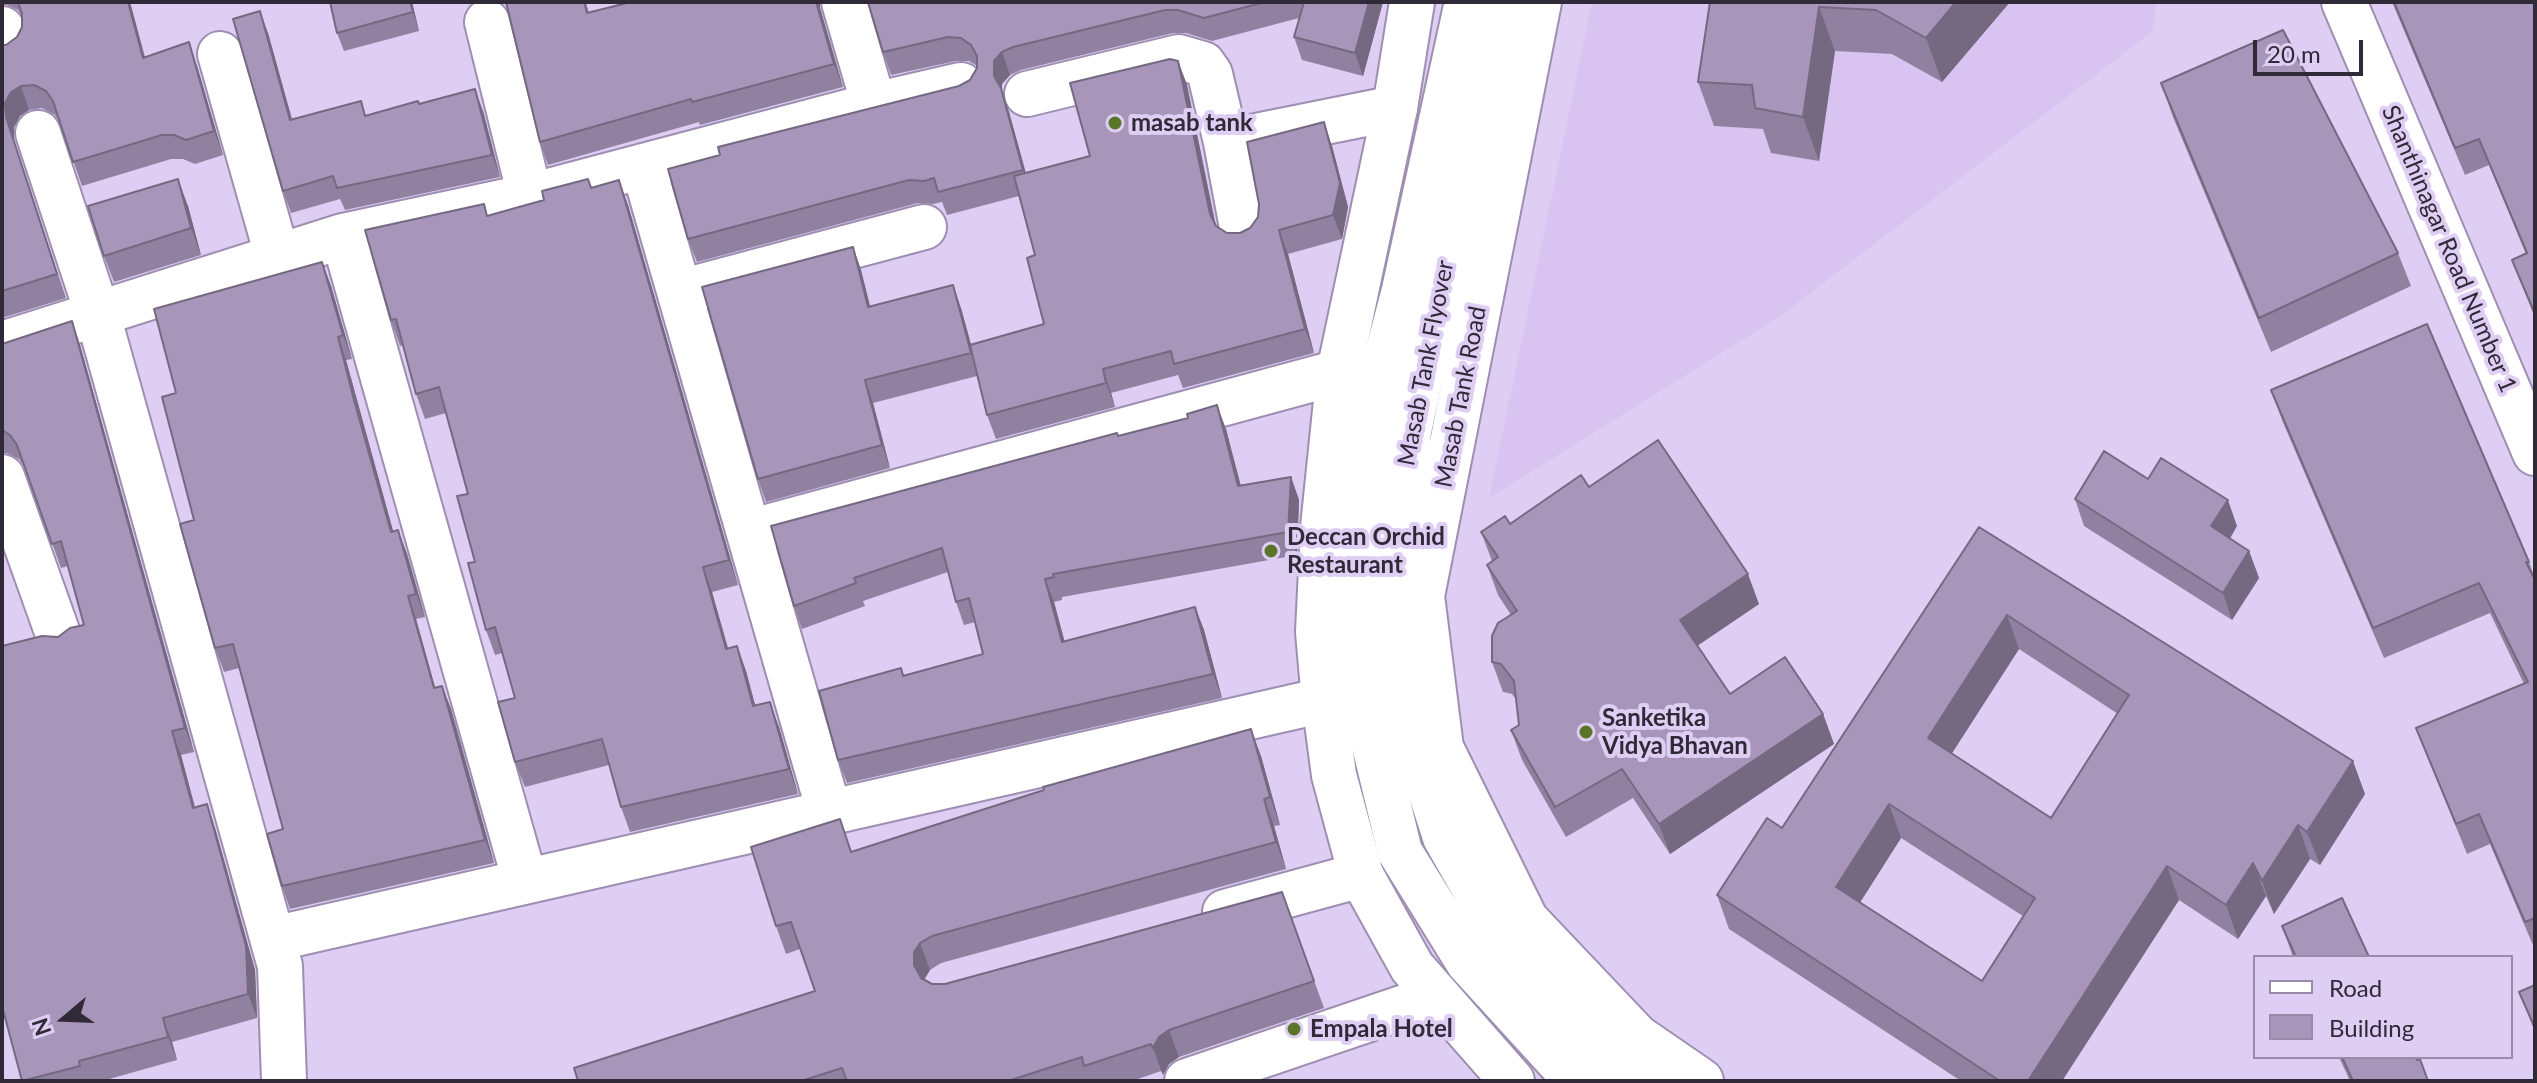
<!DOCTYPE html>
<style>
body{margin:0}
#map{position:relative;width:2537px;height:1083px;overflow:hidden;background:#dfcef4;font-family:Lato,sans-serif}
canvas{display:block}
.frame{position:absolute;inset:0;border:4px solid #302937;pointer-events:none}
.legend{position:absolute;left:2253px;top:955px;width:260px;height:104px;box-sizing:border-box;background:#dfcef4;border:2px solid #998ca8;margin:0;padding:10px 14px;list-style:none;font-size:24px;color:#302937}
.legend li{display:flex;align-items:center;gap:16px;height:40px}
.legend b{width:40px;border:2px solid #998ca8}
.north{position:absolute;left:24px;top:979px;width:80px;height:80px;-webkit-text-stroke:6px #dfcef4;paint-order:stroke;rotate:251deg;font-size:22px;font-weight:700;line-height:32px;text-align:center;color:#302937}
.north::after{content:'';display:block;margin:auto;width:28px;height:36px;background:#302937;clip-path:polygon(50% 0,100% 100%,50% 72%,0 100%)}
.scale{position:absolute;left:2253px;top:40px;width:110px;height:36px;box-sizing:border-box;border:4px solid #302937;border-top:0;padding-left:10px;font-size:24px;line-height:28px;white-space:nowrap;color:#302937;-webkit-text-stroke:6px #dfcef4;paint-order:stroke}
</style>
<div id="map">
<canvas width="2537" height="1083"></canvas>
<div class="frame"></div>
<ul class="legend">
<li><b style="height:10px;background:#fff"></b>Road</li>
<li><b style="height:22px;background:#a796ba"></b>Building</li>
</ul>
<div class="north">N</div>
<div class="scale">20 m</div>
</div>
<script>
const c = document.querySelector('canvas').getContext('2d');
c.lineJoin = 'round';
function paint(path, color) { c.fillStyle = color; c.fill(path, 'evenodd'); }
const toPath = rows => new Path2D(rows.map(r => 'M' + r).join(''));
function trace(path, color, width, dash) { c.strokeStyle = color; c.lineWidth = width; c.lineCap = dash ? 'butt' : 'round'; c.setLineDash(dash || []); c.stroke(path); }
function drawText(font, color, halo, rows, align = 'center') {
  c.font = font + ' Lato,sans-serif'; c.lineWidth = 8; c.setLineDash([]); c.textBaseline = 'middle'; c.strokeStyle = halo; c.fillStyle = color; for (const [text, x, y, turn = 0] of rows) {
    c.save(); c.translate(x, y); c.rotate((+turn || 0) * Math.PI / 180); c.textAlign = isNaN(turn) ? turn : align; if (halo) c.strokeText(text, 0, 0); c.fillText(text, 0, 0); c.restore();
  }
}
const built = toPath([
 [1592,2,2157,2,2152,32,1779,317,1489,498]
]);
const minor = toPath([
 [844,2,874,105],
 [2344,2,2535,453],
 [487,22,530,196],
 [2,29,7,45],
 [220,54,277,255],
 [1027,94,1179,57,1203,64,1210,74,1226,142,1395,108],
 [38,133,97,312,280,966,284,1081],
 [1226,142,1243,233],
 [643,166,829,811],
 [343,236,525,881],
 [680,292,924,227],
 [2,344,343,236,530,196,874,105,961,85],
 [2,477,59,637],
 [749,532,1339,372],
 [1225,912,1361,875],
 [273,939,1324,700],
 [1187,1081,1437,996]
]);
const primary = toPath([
 [1412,2,1395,108,1339,372,1323,527,1318,632,1324,700,1334,775,1361,875,1412,967,1512,1081],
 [1539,2,1422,596,1441,748,1526,920,1637,1037,1701,1081]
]);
const trunk = toPath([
 [1467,2,1404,290,1367,431,1356,604,1368,720,1400,852,1468,962,1563,1066,1584,1081],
 [1502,2,1409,431,1392,610,1408,722,1445,837,1510,951,1600,1049,1641,1081]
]);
const wall = toPath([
 [2,2,130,2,145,57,197,66,223,155,195,164,183,159,171,159,82,186,60,123,55,115,42,108,29,110,20,116,14,127,14,141,66,298,2,318,2,45,6,45,17,37,22,27,22,16,18,10,7,5,2,5],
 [330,2,412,2,419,31,344,51,337,33],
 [506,2,586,2,589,13,631,2,820,2,820,8,843,87,700,125,699,122,548,165,540,142],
 [868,2,1383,2,1363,76,1302,60,1294,37,1299,18,1212,41,1186,33,1173,33,1021,70,1010,75,1002,84,1002,92,1009,112,1026,173,1090,156,1178,61,1187,85,1216,226,1227,233,1240,233,1250,228,1332,146,1348,207,1342,239,1288,254,1314,353,1183,388,1178,375,1111,393,1115,407,996,439,987,415,977,376,873,403,890,468,766,502,758,479,853,247,861,270,870,307,961,308,971,344,1044,324,1035,255,1019,196,947,215,942,202,933,204,918,203,697,262,688,239,720,155,959,86,970,80,977,66,969,61,956,61,891,75,883,52],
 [1710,2,2010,2,1942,82,1892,54,1835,51,1819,161,1771,153,1763,129,1714,126,1698,82],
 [2392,2,2535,2,2535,318,2512,260,2526,254,2489,165,2465,175],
 [268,33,292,119,366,116,419,104,483,111,500,177,345,210,340,199,291,213,283,191],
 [2161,83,2398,253,2411,286,2271,352,2173,117],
 [588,179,592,188,628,205,738,585,712,592,728,648,737,646,746,671,755,705,779,727,798,794,630,832,621,807,609,765,525,787,515,762,515,698,502,653,495,655,486,630,475,562,468,494,446,413,425,419,416,394,403,345,400,346,391,320,488,216,544,200],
 [188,206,201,255,114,282,104,256],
 [322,262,331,286,352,359,346,360,393,532,398,530,407,554,425,617,416,619,435,688,442,686,451,709,494,863,290,909,282,886,283,829,239,668,224,672,215,648,194,520,176,393],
 [72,321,80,345,194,752,181,755,195,807,207,804,215,828,255,970,257,1018,172,1042,177,1060,102,1081,22,1081,58,637,84,625,68,566,61,568,25,468,19,459,7,453,2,453,2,344],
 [2271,390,2529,562,2535,579,2535,950,2490,844,2467,854,2416,728,2524,684,2490,613,2384,658,2282,420],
 [1226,429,1240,486,1291,477,1299,500,1297,555,1062,597,1062,600,1054,602,1064,641,1195,607,1204,630,1222,698,847,783,838,760,901,668,904,675,983,654,975,622,964,625,956,602,948,572,863,601,865,606,802,629,794,606,1118,436],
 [1589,487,1759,604,1697,646,1730,694,1823,714,1834,744,1670,854,1633,798,1566,837,1522,760,1511,730,1519,725,1516,699,1512,694,1503,692,1492,662,1511,615,1498,595,1487,565,1492,561,1481,532,1510,524],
 [2075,499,2237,526,2230,539,2249,551,2259,578,2232,620,2084,526],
 [1979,527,2365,794,2320,865,2310,859,2274,914,2266,896,2238,939,2179,900,2062,1081,1961,1081,1729,929,1717,895,1782,828],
 [2019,649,2118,714,2051,818,1951,754],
 [1901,838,2023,916,1982,981,1860,902],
 [1261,756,1280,825,1274,826,1286,869,941,963,930,970,924,980,932,984,945,984,1282,892,1324,1008,1179,1057,1169,1064,1163,1075,1161,1071,1132,1081,578,1081,815,991,800,949,786,954,776,926,852,852],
 [2282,926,2369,957,2293,957],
 [2535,985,2535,1032,2519,992],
 [2339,1057,2415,1057,2428,1081,2350,1081]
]);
const shadedWall = toPath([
 [128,2,130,2,151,82,143,58],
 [410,2,412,2,419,31,413,12],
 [816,2,820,2,820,8,843,87,834,64],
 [1369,2,1383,2,1363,76,1355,53],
 [1956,2,2010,2,1942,82,1926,38],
 [1819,7,1835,51,1819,161,1803,117],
 [260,11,268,33,298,142,290,120],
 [189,42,197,66,223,155,214,131],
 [1002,52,1010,75,1002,84,1002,92,1009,112,1031,193,1023,170,994,76,994,61],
 [1178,61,1187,85,1218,238,1210,214],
 [21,86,29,110,20,116,14,127,14,141,66,298,6,117,5,103,11,92],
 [475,89,483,111,500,177,492,155],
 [1324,122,1332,146,1348,207,1342,239,1333,215],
 [178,179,188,206,201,255,191,228],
 [619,180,628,205,738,585,729,560],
 [1279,230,1288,254,1314,353,1305,329],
 [853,247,861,270,876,330,868,307],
 [322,262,331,286,352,359,343,335],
 [953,285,961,308,979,375,971,353],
 [72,321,80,345,194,752,185,728],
 [338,337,346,360,400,556,391,532],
 [1103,369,1111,393,1115,407,1106,383],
 [865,380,873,403,890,468,882,445],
 [1217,405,1226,429,1247,509,1238,486],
 [1291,477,1299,500,1297,555,1288,532],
 [2228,500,2237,526,2220,553,2211,526],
 [398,530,407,554,425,617,416,594],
 [2249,551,2259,578,2232,620,2223,593],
 [703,567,712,592,735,674,726,649],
 [1748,574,1759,604,1691,650,1680,620],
 [1045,579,1054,602,1071,665,1062,642],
 [408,596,416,619,442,712,434,688],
 [1195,607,1204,630,1222,698,1213,674],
 [2007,615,2019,649,1940,772,1928,738],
 [737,646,746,671,762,731,753,706],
 [442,686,451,709,494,863,485,840],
 [770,702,779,727,798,794,789,769],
 [1823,714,1834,744,1670,854,1659,824],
 [1251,729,1261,756,1280,825,1270,797],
 [172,731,181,755,201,831,193,808],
 [2353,761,2365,794,2320,865,2307,832],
 [1264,799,1274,826,1286,869,1276,842],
 [207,804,215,828,255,970,257,1018,248,994],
 [1889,804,1901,838,1849,920,1836,887],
 [2298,825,2310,859,2274,914,2262,881],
 [2253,863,2266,896,2238,939,2226,905],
 [2167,866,2179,900,2062,1081,2028,1081],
 [920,943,930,970,924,980,924,993,914,965,914,952],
 [163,1018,172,1042,177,1060,168,1037],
 [1169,1030,1179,1057,1169,1064,1163,1075,1153,1048,1159,1037]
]);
const building = toPath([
 [18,2,128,2,143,58,189,42,214,131,186,140,174,135,162,135,73,162,53,101,46,91,34,85,21,86,11,92,5,103,6,117,57,274,2,291,2,45,6,45,17,37,22,27,22,14,18,2],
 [330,2,410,2,413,12,337,33,330,2],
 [506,2,584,2,587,13,631,2,816,2,834,64,692,102,691,99,540,142,506,2],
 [868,2,1265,2,1204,18,1178,10,1165,10,1013,47,1002,52,994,61,994,76,1001,88,1023,170,938,192,934,178,924,181,909,180,688,239,668,169,720,155,718,147,959,86,970,80,977,68,977,56,971,45,961,38,948,37,883,52,868,2],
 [1304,2,1369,2,1355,53,1294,37,1304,2],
 [1710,2,1956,2,1926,38,1876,10,1819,7,1803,117,1755,108,1752,85,1698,82,1710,2],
 [2394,2,2535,2,2535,314,2512,260,2527,253,2479,139,2455,148,2394,2],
 [260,11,290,120,361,101,365,116,418,101,419,104,475,89,492,155,337,188,333,176,283,191,233,19,260,11],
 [2283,30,2398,253,2259,318,2161,83,2283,30],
 [1170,59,1178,61,1210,214,1216,226,1227,233,1240,233,1250,228,1258,217,1259,204,1247,142,1324,122,1340,183,1333,215,1279,230,1305,329,1174,364,1171,351,1103,369,1106,383,987,415,970,345,1044,324,1027,258,1035,255,1014,176,1090,156,1070,83,1170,59],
 [178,179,191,228,104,256,88,206,178,179],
 [588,179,591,188,619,180,729,560,703,567,726,649,737,646,753,706,770,702,789,769,621,807,602,739,515,762,498,702,515,698,495,627,486,630,468,563,475,562,457,496,468,494,439,387,416,394,396,319,391,320,365,230,484,204,487,216,544,200,542,191,588,179],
 [853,247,868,307,953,285,971,353,865,380,882,445,758,479,702,287,853,247],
 [322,262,343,335,338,337,354,400,391,532,398,530,416,594,408,596,434,688,442,686,485,840,282,886,267,834,283,829,233,644,215,648,180,524,194,520,162,397,176,393,154,309,322,262],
 [72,321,185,728,172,731,193,808,207,804,246,946,248,994,163,1018,168,1037,79,1061,80,1066,22,1081,2,1006,2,646,42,636,58,637,70,628,84,625,61,541,52,544,17,445,10,435,2,430,2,344,72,321],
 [2427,324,2529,562,2526,562,2535,580,2535,918,2525,922,2479,814,2456,824,2416,728,2528,682,2479,583,2373,628,2271,390,2427,324],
 [1217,405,1238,486,1291,477,1288,532,1053,574,1054,577,1045,579,1062,642,1195,607,1213,674,838,760,819,691,901,668,903,676,983,654,969,598,956,602,942,548,854,578,856,583,794,606,771,526,1117,433,1118,436,1188,418,1187,414,1217,405],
 [1658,440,1748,574,1680,620,1730,694,1785,657,1823,714,1659,824,1622,769,1555,807,1511,730,1519,725,1514,681,1501,664,1492,662,1492,636,1498,623,1517,611,1487,565,1498,557,1481,532,1505,516,1510,524,1581,475,1589,487,1658,440],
 [2104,451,2148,479,2161,458,2228,500,2211,526,2249,551,2223,593,2075,499,2104,451],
 [1979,527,2353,761,2307,832,2298,825,2262,881,2253,863,2226,905,2167,866,2028,1081,2000,1081,1717,895,1767,818,1782,828,1979,527],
 [2007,615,2129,695,2051,818,1928,738,2007,615],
 [1889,804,2035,898,1982,981,1836,887,1889,804],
 [1251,729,1270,797,1264,799,1276,842,932,936,920,943,914,952,914,965,921,978,932,984,945,984,1282,892,1314,981,1169,1030,1159,1037,1153,1048,1151,1044,1084,1066,1082,1057,1008,1081,847,1081,842,1068,801,1081,578,1081,574,1068,815,991,791,922,776,926,751,847,840,819,851,852,1044,790,1043,787,1251,729],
 [2342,898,2369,957,2296,957,2282,926,2342,898],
 [2535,985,2535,1028,2519,992,2535,985],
 [2342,1057,2415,1057,2417,1060,2420,1059,2428,1081,2353,1081,2342,1057]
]);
const markers = [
 [1115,123,8,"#5b7528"],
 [1271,551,8,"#5b7528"],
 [1586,732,8,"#5b7528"],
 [1294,1029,8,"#5b7528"]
];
const poiNames = [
 ["masab tank",1131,123],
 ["Deccan Orchid",1287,537],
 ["Restaurant",1287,565],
 ["Sanketika",1602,718],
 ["Vidya Bhavan",1602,746],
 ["Empala Hotel",1310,1029]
];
const streetNames = [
 ["Shanthinagar Road Number 1",2449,249,67],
 ["Masab Tank Flyover",1426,363,-79],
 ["Masab Tank Road",1461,397,-79]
];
paint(built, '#d9c4f1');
trace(minor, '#9e8eb1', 48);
trace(primary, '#9e8eb1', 48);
trace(trunk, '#9e8eb1', 48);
trace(minor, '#fff', 44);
trace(primary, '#fff', 44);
trace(trunk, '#fff', 44);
paint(wall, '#9081a0');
paint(shadedWall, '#756982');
paint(building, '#a796ba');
trace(building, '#756982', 2);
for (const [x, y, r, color] of markers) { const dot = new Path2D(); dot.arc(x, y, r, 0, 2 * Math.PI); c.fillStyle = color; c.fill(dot); trace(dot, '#dfcef4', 3); }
drawText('bold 24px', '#302937', '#dfcef4', poiNames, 'left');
drawText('24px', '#302937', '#dfcef4', streetNames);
</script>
